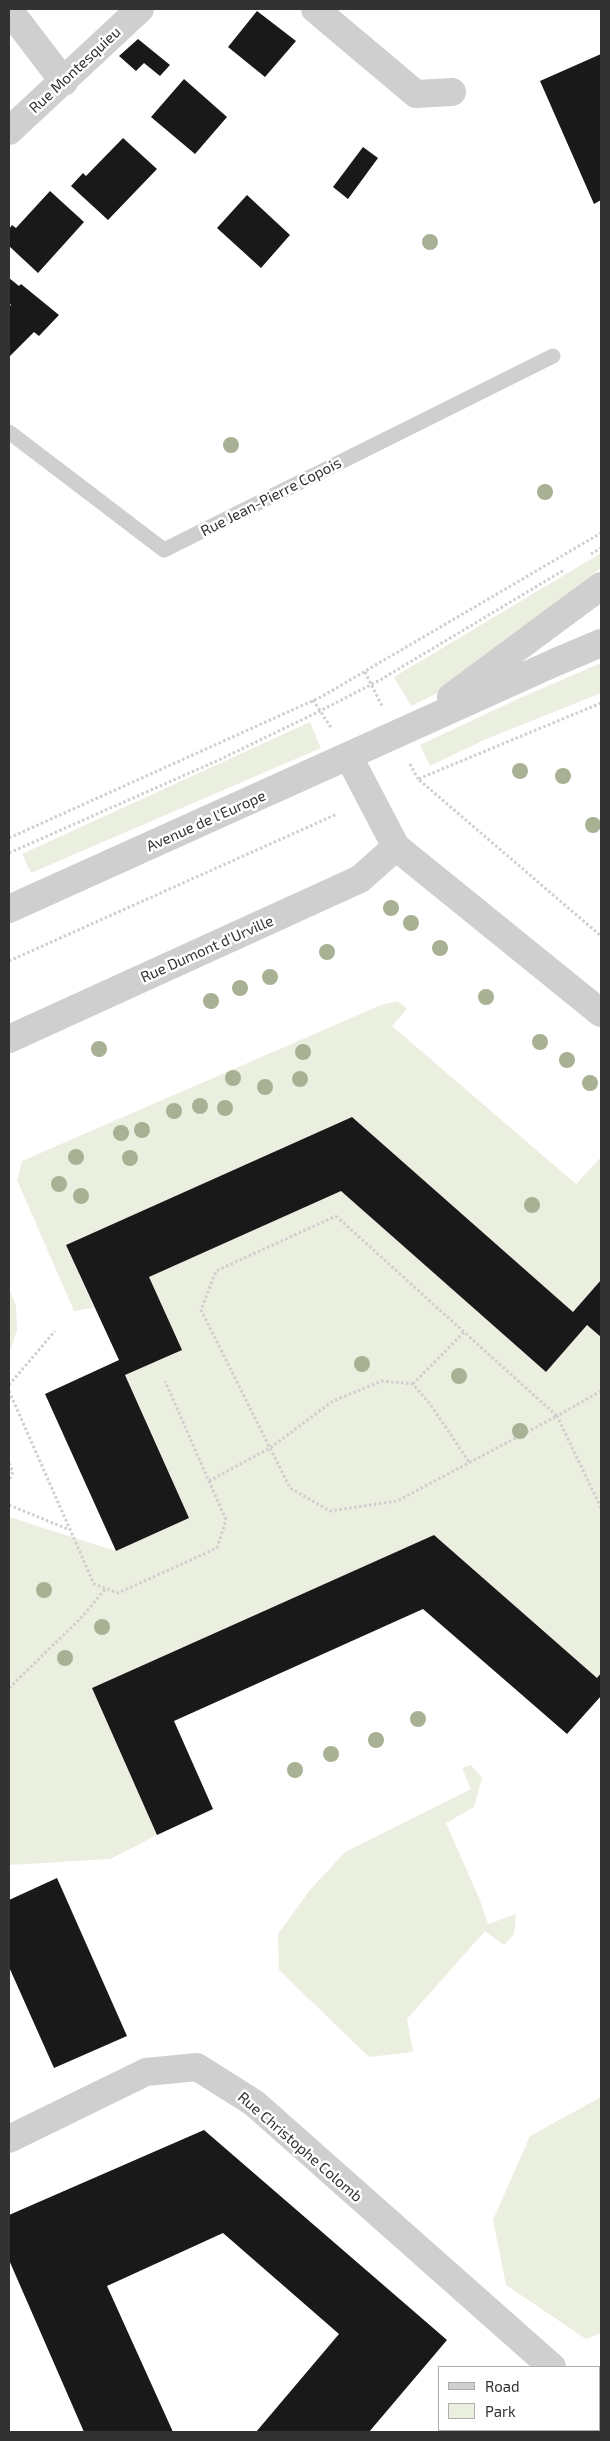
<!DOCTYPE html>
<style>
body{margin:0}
#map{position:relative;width:610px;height:2441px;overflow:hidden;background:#fff;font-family:"Exo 2",sans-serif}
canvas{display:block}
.frame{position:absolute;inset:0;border:10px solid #323232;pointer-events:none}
.legend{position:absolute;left:438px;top:2366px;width:162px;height:65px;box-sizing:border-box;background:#fff;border:1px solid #adadad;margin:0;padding:6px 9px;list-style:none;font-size:15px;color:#323232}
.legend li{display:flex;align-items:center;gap:10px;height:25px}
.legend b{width:25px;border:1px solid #adadad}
</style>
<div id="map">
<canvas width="610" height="2441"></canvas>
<div class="frame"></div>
<ul class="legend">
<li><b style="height:6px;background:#cfcfcf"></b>Road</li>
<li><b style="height:14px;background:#ebefdf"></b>Park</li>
</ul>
</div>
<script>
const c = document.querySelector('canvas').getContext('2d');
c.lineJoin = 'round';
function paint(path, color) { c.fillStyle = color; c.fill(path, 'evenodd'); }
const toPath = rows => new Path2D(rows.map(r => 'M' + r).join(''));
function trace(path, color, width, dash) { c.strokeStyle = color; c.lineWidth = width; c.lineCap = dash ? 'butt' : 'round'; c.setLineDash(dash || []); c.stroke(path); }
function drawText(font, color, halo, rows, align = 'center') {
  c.font = font + ' "Exo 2",sans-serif'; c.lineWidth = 5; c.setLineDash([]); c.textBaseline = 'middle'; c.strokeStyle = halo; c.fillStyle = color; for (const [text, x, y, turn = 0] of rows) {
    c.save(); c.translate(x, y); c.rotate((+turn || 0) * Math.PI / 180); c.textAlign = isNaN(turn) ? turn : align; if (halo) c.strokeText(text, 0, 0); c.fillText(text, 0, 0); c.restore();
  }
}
const green = toPath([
 [601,553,601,568,440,692,411,706,394,677],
 [601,663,601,693,484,740,430,766,420,745,522,697],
 [310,722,321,748,31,873,22,854],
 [398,1001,407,1009,392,1026,576,1184,601,1157,601,1280,573,1312,352,1117,66,1245,94,1308,74,1311,17,1180,22,1161,381,1005],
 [341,1191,546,1372,587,1325,601,1337,601,1673,597,1678,434,1535,92,1688,157,1835,110,1859,9,1865,9,1517,116,1551,189,1518,125,1375,149,1277],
 [9,1289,16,1305,17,1330,9,1354],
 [471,1765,482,1778,474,1807,446,1823,479,1898,488,1924,516,1914,514,1934,504,1945,485,1931,407,2019,413,2052,369,2057,279,1970,278,1934,310,1890,345,1852,471,1789,462,1768],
 [601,2097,601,2333,586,2339,506,2285,493,2220,530,2136]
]);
const building = toPath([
 [257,11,296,41,265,77,228,47],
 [138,39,170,65,160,76,144,63,136,71,119,56],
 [601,54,601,200,594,204,540,81],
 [184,79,227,117,195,154,151,117],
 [123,138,157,169,108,220,71,186,83,173,86,176],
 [363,147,378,158,348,199,333,187],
 [50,191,84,222,38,273,9,246,9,229,12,225,16,228],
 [247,195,290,235,261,268,217,228],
 [9,278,19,286,21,284,59,315,39,336,34,332,9,357,9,307,11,305,9,303],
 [352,1117,573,1312,601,1280,601,1337,587,1325,546,1372,341,1191,149,1277,182,1350,125,1375,189,1518,116,1551,45,1394,119,1360,66,1245],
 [434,1535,597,1678,601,1673,601,1696,567,1734,423,1609,174,1721,213,1809,157,1835,92,1688],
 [57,1878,127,2036,54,2068,9,1967,9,1900],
 [204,2130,447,2340,369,2432,256,2432,339,2334,223,2233,107,2286,173,2432,84,2432,9,2260,9,2215],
 [449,2430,473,2430,471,2432,447,2432]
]);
const path = toPath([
 [591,554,601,548],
 [365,672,382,706],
 [313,700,332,729],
 [601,703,418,779,601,936],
 [410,764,418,779],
 [9,838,321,697,601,533],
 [9,853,221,759,320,711,380,680,564,570],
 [9,961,337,814],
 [336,1216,464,1332,557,1416,397,1501,330,1511,290,1488,201,1310,216,1271,336,1216],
 [413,1384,464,1332],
 [9,1385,55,1331],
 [9,1391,94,1584,118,1593,217,1548,226,1520,165,1381],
 [601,1391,557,1416,601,1508],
 [9,1463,13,1472,9,1480],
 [209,1481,270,1448,333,1401,382,1381,413,1384,430,1404,469,1462],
 [9,1505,70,1530],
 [9,1688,81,1618,106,1588]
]);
const service = toPath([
 [9,432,164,550,553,356]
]);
const minor = toPath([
 [315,9,416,94,452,92],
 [9,10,64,82],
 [9,131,140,9],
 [349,757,396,847,601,1013],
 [9,1039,360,879,396,847],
 [9,2139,146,2072,197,2067,254,2103,552,2367],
 [599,2409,601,2411]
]);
const tertiary = toPath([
 [451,697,601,586],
 [9,909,556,662,601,643]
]);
const trees = [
 [430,242],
 [231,445],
 [545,492],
 [520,771],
 [563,776],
 [593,825],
 [391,908],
 [411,923],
 [440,948],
 [327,952],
 [270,977],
 [240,988],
 [486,997],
 [211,1001],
 [540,1042],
 [99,1049],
 [303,1052],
 [567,1060],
 [233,1078],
 [300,1079],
 [590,1083],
 [265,1087],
 [200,1106],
 [225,1108],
 [174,1111],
 [142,1130],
 [121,1133],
 [76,1157],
 [130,1158],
 [59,1184],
 [81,1196],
 [532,1205],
 [362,1364],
 [459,1376],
 [520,1431],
 [44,1590],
 [102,1627],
 [65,1658],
 [418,1719],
 [376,1740],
 [331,1754],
 [295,1770]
];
const streetNames = [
 ["Rue Montesquieu",75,70,-43],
 ["Rue Jean-Pierre Copois",271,497,-27],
 ["Avenue de l'Europe",206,821,-24],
 ["Rue Dumont d'Urville",207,949,-24],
 ["Rue Christophe Colomb",300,2147,41]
];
paint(green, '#ebefdf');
paint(building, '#191919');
trace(path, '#cfcfcf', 3, [2.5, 2.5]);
trace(service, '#cfcfcf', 15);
trace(minor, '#cfcfcf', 28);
trace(tertiary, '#cfcfcf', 28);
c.fillStyle = '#a8b193';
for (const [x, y] of trees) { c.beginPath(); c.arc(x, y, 8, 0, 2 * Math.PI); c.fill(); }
drawText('15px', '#323232', '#fff', streetNames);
</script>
